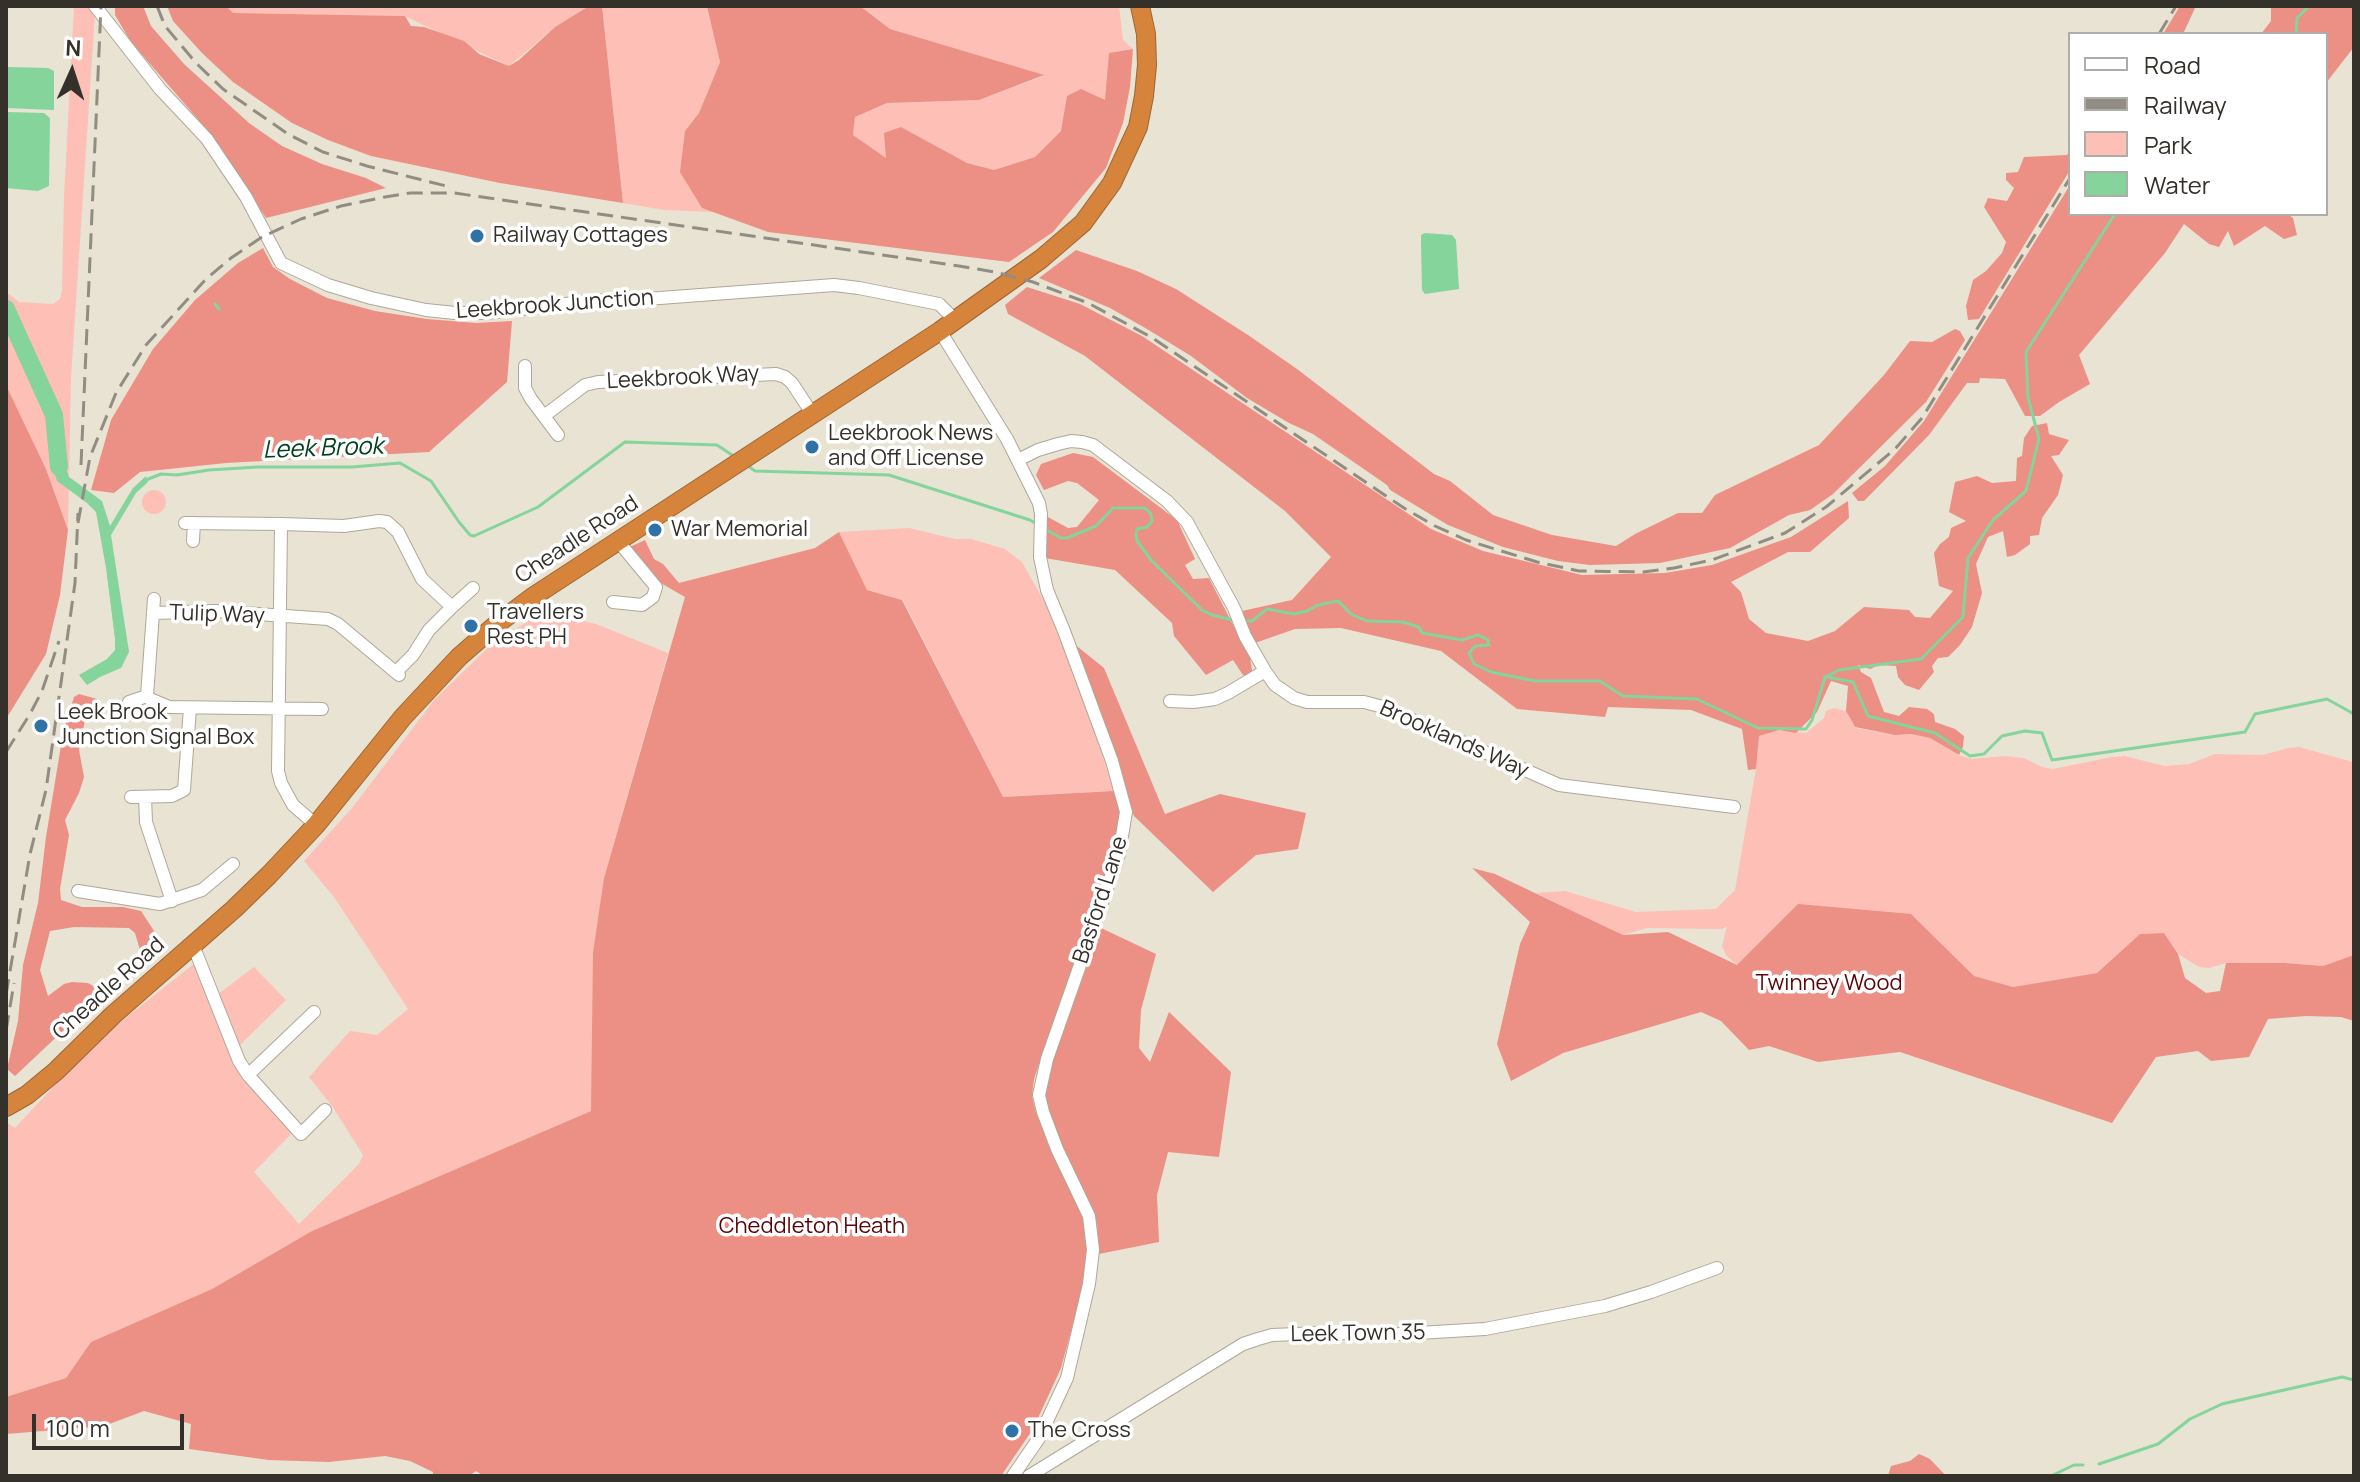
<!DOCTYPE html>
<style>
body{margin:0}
#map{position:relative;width:2360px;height:1482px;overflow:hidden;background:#e9e3d3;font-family:Manrope,sans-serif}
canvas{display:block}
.frame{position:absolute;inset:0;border:8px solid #34312b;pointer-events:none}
.legend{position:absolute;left:2068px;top:32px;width:260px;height:184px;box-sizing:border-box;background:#fff;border:2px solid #aeadaa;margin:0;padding:10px 14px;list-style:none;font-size:24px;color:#34312b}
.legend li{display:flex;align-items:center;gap:16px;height:40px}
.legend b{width:40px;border:2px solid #aeadaa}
.north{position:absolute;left:32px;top:32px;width:80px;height:80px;-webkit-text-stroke:6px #fff;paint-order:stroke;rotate:3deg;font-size:22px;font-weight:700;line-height:32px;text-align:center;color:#34312b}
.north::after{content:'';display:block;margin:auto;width:28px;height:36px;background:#34312b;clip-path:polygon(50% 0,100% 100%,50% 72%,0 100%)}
.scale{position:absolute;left:32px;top:1414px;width:152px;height:36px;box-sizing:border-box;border:4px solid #34312b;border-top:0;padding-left:10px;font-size:24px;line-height:28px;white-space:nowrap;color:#34312b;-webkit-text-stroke:6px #fff;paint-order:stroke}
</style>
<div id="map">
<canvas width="2360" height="1482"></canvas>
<div class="frame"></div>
<ul class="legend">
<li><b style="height:10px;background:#fff"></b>Road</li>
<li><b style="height:10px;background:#918d82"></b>Railway</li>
<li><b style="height:22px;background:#febfb7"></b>Park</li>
<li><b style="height:22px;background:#84d49b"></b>Water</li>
</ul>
<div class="north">N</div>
<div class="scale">100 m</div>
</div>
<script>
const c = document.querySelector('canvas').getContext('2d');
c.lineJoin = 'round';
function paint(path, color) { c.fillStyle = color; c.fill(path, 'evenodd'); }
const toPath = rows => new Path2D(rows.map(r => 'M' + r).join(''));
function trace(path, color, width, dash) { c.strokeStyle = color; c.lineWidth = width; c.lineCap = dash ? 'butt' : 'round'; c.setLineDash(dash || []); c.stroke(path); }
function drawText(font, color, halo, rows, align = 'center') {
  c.font = font + ' Manrope,sans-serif'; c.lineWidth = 7; c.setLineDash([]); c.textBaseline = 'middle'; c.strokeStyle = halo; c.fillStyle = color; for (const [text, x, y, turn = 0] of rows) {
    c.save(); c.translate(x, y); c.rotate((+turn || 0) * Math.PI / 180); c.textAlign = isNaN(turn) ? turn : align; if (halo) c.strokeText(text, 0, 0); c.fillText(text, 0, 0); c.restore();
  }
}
const green = toPath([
 [74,6,90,6,95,13,71,378,68,530,46,469,6,385,6,292,19,302,53,304,60,299,62,290,64,197],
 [226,6,589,6,555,27,509,66,405,16,233,13],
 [602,6,707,6,709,8,720,62,699,113,685,131,702,208,714,212,664,210,623,203],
 [860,6,1119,6,1123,40,1133,49,1109,53,1106,100,1061,131,1035,157,994,170,967,163,901,127,887,159,853,135,855,117,887,103,979,100,1043,76,890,29],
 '142 502a12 12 0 1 1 24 0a12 12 0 1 1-24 0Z',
 [909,528,955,539,971,539,1005,549,1022,562,1045,603,1078,683,1114,791,1003,797,903,600,867,590,839,532],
 [536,616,571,618,596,624,668,653,604,878,591,1111,312,1231,212,1289,91,1342,66,1378,6,1397,6,1122,15,1128,95,1042,195,963,221,1028,293,1132,254,1172,299,1224,359,1164,363,1155,332,1106,309,1077,350,1031,377,1035,408,1009,334,897,304,861,352,808,435,699,491,645],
 [1834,708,1846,711,1855,728,1895,735,1911,734,1930,738,1958,755,1971,759,2006,756,2024,758,2042,767,2053,769,2112,757,2125,756,2165,766,2189,764,2215,754,2263,755,2288,748,2299,747,2353,762,2354,955,2323,966,2285,963,2226,963,2209,968,2199,967,2178,954,2164,933,2140,934,2097,973,2013,987,1974,976,1911,914,1737,965,1726,955,1722,946,1727,926,1722,929,1647,928,1623,935,1536,893,1565,891,1636,912,1716,909,1735,890,1756,769,1759,736,1779,730,1806,733,1824,718,1826,711],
 [254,967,286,1000,239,1046,218,994]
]);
const forest = toPath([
 [115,6,143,6,151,26,184,64,249,123,282,146,322,164,366,178,386,188,266,218,210,133,131,42,115,15],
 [167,6,226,6,233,13,405,16,411,26,424,27,464,41,479,54,509,66,519,60,555,27,589,6,602,6,623,203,500,183,371,156,328,140,292,123,233,82,202,53,173,21],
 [707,6,860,6,890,29,1044,75,979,100,887,103,855,117,853,135,886,158,884,133,901,127,967,163,994,170,1035,157,1061,131,1067,96,1081,89,1105,100,1109,53,1133,49,1130,87,1123,123,1106,168,1053,232,1009,262,768,232,702,208,680,172,685,131,699,113,720,62],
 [2180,6,2196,6,2183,34,2163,34],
 [2271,6,2354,6,2354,47,2326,83,2326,34,2261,34,2271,21],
 [2070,149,2070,170,1979,319,1968,320,1966,306,1973,280,1986,271,2002,253,2006,242,1984,207,1988,198,2007,201,2014,188,2006,180,2006,173,2018,172,2024,157,2067,155],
 [2070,185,2070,214,2288,214,2293,218,2297,235,2284,239,2265,226,2234,246,2228,231,2219,247,2209,244,2184,224,2165,253,2079,355,2090,384,2059,402,2040,416,2025,416,2005,379,1980,378,1979,383,1967,383,1929,435,1864,501,1858,501,1852,493,1885,466,1924,421],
 [263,248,273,267,290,279,327,298,375,311,427,319,476,323,512,321,507,382,429,452,226,463,140,472,114,493,91,490,111,420,153,349,195,300,238,263],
 [1076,250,1137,271,1176,289,1248,335,1297,369,1434,474,1450,481,1493,515,1552,535,1616,546,1635,534,1678,513,1702,513,1715,495,1819,445,1884,375,1910,341,1932,342,1955,329,1960,331,1965,340,1926,402,1833,494,1810,510,1789,515,1730,548,1660,563,1590,565,1558,561,1503,547,1448,525,1390,490,1387,485,1313,434,1289,423,1247,398,1191,356,1147,329,1110,308,1039,278],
 [1027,287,1080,304,1142,336,1431,529,1483,551,1582,575,1665,573,1712,565,1791,537,1848,501,1849,518,1810,552,1788,552,1731,582,1741,592,1749,619,1766,633,1808,641,1835,631,1864,607,1909,610,1915,617,1930,618,1953,591,1939,586,1934,553,1940,544,1949,537,1951,528,1966,521,1949,512,1955,482,1977,476,1992,483,2016,481,2017,458,2022,456,2024,438,2032,426,2047,423,2049,434,2069,440,2059,455,2051,456,2063,475,2058,495,2042,518,2039,535,2030,536,2030,544,2015,555,2007,557,2003,531,1988,537,1976,564,1982,593,1972,627,1960,645,1948,657,1938,658,1932,666,1934,672,1919,690,1905,685,1898,677,1896,666,1879,665,1870,669,1858,665,1861,672,1871,678,1884,712,1899,716,1909,707,1927,709,1934,714,1935,722,1955,729,1964,736,1963,747,1959,755,1930,738,1911,734,1895,735,1855,727,1846,711,1848,686,1831,681,1817,712,1796,733,1779,730,1759,736,1756,769,1748,770,1742,729,1691,710,1608,707,1605,717,1517,709,1441,651,1341,628,1295,629,1255,643,1242,611,1292,600,1331,557,1285,511,1085,356,1008,314,1005,305],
 [6,385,46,469,68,530,60,595,46,654,6,719],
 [1073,453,1093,457,1177,520,1195,559,1185,565,1193,579,1209,578,1250,658,1252,670,1250,675,1243,675,1233,660,1206,675,1174,636,1172,623,1115,570,1045,558,1046,516,1068,528,1077,527,1099,500,1077,483,1068,481,1044,490,1036,475,1041,464],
 [839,532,867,590,902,600,1003,797,1114,791,1120,814,1113,858,1041,1058,1034,1079,1032,1096,1036,1113,1084,1218,1087,1248,1083,1287,1061,1368,1033,1429,1001,1476,484,1476,476,1471,469,1476,433,1476,433,1472,410,1461,385,1456,329,1462,269,1460,189,1449,191,1424,144,1411,104,1426,6,1434,6,1397,66,1378,91,1342,212,1289,312,1231,591,1111,593,953,604,878,685,597,652,578,630,547,645,540,654,559,663,564,679,583,815,548],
 [1073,643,1104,668,1165,814,1220,794,1306,813,1298,849,1256,855,1213,892,1134,816],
 [79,694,97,699,100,705,85,720,79,750,84,777,79,793,65,820,69,835,60,889,61,900,82,907,123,907,141,911,162,943,163,951,145,967,135,933,129,928,74,927,50,931,40,970,48,996,64,984,72,982,88,983,95,987,99,997,15,1076,7,1069,18,1021,23,965,38,903,46,837,63,733,74,697],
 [1472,868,1495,874,1623,935,1668,932,1737,965,1798,904,1911,914,1974,976,2013,987,2097,973,2140,934,2164,933,2178,954,2185,978,2206,993,2220,991,2226,963,2285,963,2323,966,2354,955,2354,1021,2341,1017,2306,1016,2268,1019,2249,1057,2211,1061,2198,1051,2156,1057,2112,1123,1900,1052,1818,1062,1769,1046,1749,1050,1721,1021,1701,1012,1563,1053,1511,1081,1497,1044,1520,944,1530,922],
 [1101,928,1156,954,1141,1010,1139,1048,1150,1062,1169,1012,1231,1072,1219,1157,1168,1152,1157,1195,1159,1242,1099,1254,1097,1223,1047,1113,1045,1093,1052,1061],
 [1919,1454,1930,1459,1946,1476,1888,1476,1891,1466,1910,1461]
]);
const water = toPath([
 [6,67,48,68,54,71,54,110,6,108],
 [6,112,44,113,50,118,49,186,38,191,6,188],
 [1425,233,1452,235,1456,240,1459,289,1425,294,1422,290,1421,241,1421,235],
 [52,445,61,445,64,464,69,477,102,501,110,526,133,488,146,476,148,482,136,493,111,535,129,652,121,668,100,677,87,685,79,675,107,659,115,650,115,639,106,568,96,512,87,503,57,481,53,468]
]);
const stream = toPath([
 [2296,34,2297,18,2309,6],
 [215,304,219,309],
 [748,466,755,471,889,475,1030,520,1038,525],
 [146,480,161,474,177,475,209,470,258,467,352,467,400,463,431,481,459,522,470,535,474,536,538,507,625,442,717,445,735,457],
 [1045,529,1061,538,1067,538,1096,526,1113,508,1145,508,1151,514,1152,521,1147,527,1137,529,1136,534,1137,541,1152,561,1202,610,1212,615,1233,620],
 [1245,621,1252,621,1267,609,1294,614,1307,611,1318,605,1338,601,1351,614,1367,621,1403,622,1419,627,1422,633,1462,640,1478,635,1488,640,1489,645,1475,646,1469,653,1474,664,1491,672,1535,681,1600,681,1623,696,1697,699,1758,728,1806,729,1812,720,1825,677,1839,670,1921,659,1963,617,1968,558,1993,520,2026,491,2039,439,2028,397,2026,352,2115,214],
 [1827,677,1853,682,1868,716,1935,733,1970,756,1984,754,2002,736,2025,731,2042,733,2052,760,2245,732,2255,714,2327,699,2354,714],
 [2099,1464,2158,1444,2190,1419,2222,1404,2342,1377,2354,1380],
 [2051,1476,2074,1465,2083,1465]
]);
const river = toPath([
 [6,309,54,415,59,467]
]);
const minor = toPath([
 [95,6,160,89,207,139,246,197,281,263,328,285,371,298,426,310,455,313,486,313,593,301,660,298,834,285,859,288,939,304,955,320],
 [940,331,1007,439,1039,503,1041,514,1040,557,1047,590,1064,631,1112,761,1126,812,1119,854,1047,1059,1039,1095,1043,1112,1057,1149,1089,1216,1093,1250,1089,1284,1067,1378,1039,1438,1013,1476],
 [525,366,525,388,531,399,558,435],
 [544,416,585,385,598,382,776,374,785,377,792,383,813,415],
 [1018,460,1038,450,1058,444,1071,441,1082,442,1093,445,1167,501,1187,522,1234,608,1245,636,1265,671,1275,685,1294,698,1307,702,1364,702,1383,707,1559,785,1734,807],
 [185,523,281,524,278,771,281,783,293,805,316,825],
 [281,524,344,526,379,521,387,522,398,532,422,579,452,607,429,630,413,655,396,672],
 [193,541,194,523],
 [154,599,147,696,150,699,169,707,322,709],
 [613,602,642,605,653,597,656,587,618,541],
 [452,607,473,588],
 [154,613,216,611,328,619,338,624,399,675],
 [1170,701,1193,702,1215,699,1228,693,1265,671],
 [129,702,147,696],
 [131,797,172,796,184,790,190,708],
 [145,797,146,822,172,901],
 [78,891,160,904,202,890,233,864],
 [193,945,239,1061,248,1075,301,1134,325,1110],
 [248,1075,314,1012],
 [1029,1476,1243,1344,1258,1339,1272,1335,1323,1333,1401,1334,1485,1329,1605,1306,1651,1292,1717,1268]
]);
const highway = toPath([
 [6,1107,27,1095,56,1071,113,1015,234,909,269,875,316,825,403,717,459,657,498,623,534,596,940,331,1041,259,1083,223,1112,183,1138,127,1144,96,1147,65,1146,34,1140,6]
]);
const rail = toPath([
 [157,6,165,26,196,63,223,89,288,134,323,152,367,166,446,186],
 [2159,34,2176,6],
 [81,465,101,6],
 [78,523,90,457,116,393,146,345,206,279,231,258,262,237,301,219,341,206,385,197,410,193,454,193,959,266,995,272,1033,282,1088,303,1151,337,1404,508,1435,526,1466,540,1537,562,1579,571,1643,572,1674,568,1712,560,1785,533,1826,507,1895,449,1922,418,2070,178],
 [6,752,30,714,42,691,59,641],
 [6,995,30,854,46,790,75,583,78,513],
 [6,1031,14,983]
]);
const markers = [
 [477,236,8,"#2e72a7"],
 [812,447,8,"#2e72a7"],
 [655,530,8,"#2e72a7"],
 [471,626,8,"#2e72a7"],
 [41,726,8,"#2e72a7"],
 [1012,1431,8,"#2e72a7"]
];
const poiNames = [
 ["Railway Cottages",493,236],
 ["Leekbrook News",828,434],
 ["and Off License",828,459],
 ["War Memorial",671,530],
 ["Travellers",487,613],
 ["Rest PH",487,638],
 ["Leek Brook",57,713],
 ["Junction Signal Box",57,738],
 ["The Cross",1028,1431]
];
const streetNames = [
 ["Leekbrook Junction",555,305,-4],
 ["Leekbrook Way",683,378,-3],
 ["Cheadle Road",577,540,-33],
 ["Tulip Way",217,615,2],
 ["Brooklands Way",1454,740,24],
 ["Basford Lane",1101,900,-72],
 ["Cheadle Road",109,989,-42],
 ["Leek Town 35",1358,1334,-1]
];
const parkNames = [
 ["Twinney Wood",1829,984],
 ["Cheddleton Heath",812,1227]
];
const waterNames = [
 ["Leek Brook",323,449,-2]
];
paint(green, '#febfb7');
paint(forest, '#ec8f84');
paint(water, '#84d49b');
trace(stream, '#84d49b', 3);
trace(river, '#84d49b', 18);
trace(minor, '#aea899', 14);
trace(highway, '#9d6635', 20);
trace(minor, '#fff', 12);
trace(highway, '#d6833b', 18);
trace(rail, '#918d82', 3, [16, 8]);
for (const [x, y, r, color] of markers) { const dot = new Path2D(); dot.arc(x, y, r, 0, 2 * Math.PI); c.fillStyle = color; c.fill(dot); trace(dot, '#fff', 3); }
drawText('22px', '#34312b', '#fff', poiNames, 'left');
drawText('22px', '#34312b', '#fff', streetNames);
drawText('22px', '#5a0506', '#fff', parkNames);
drawText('italic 24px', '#01421f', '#fff', waterNames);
</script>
